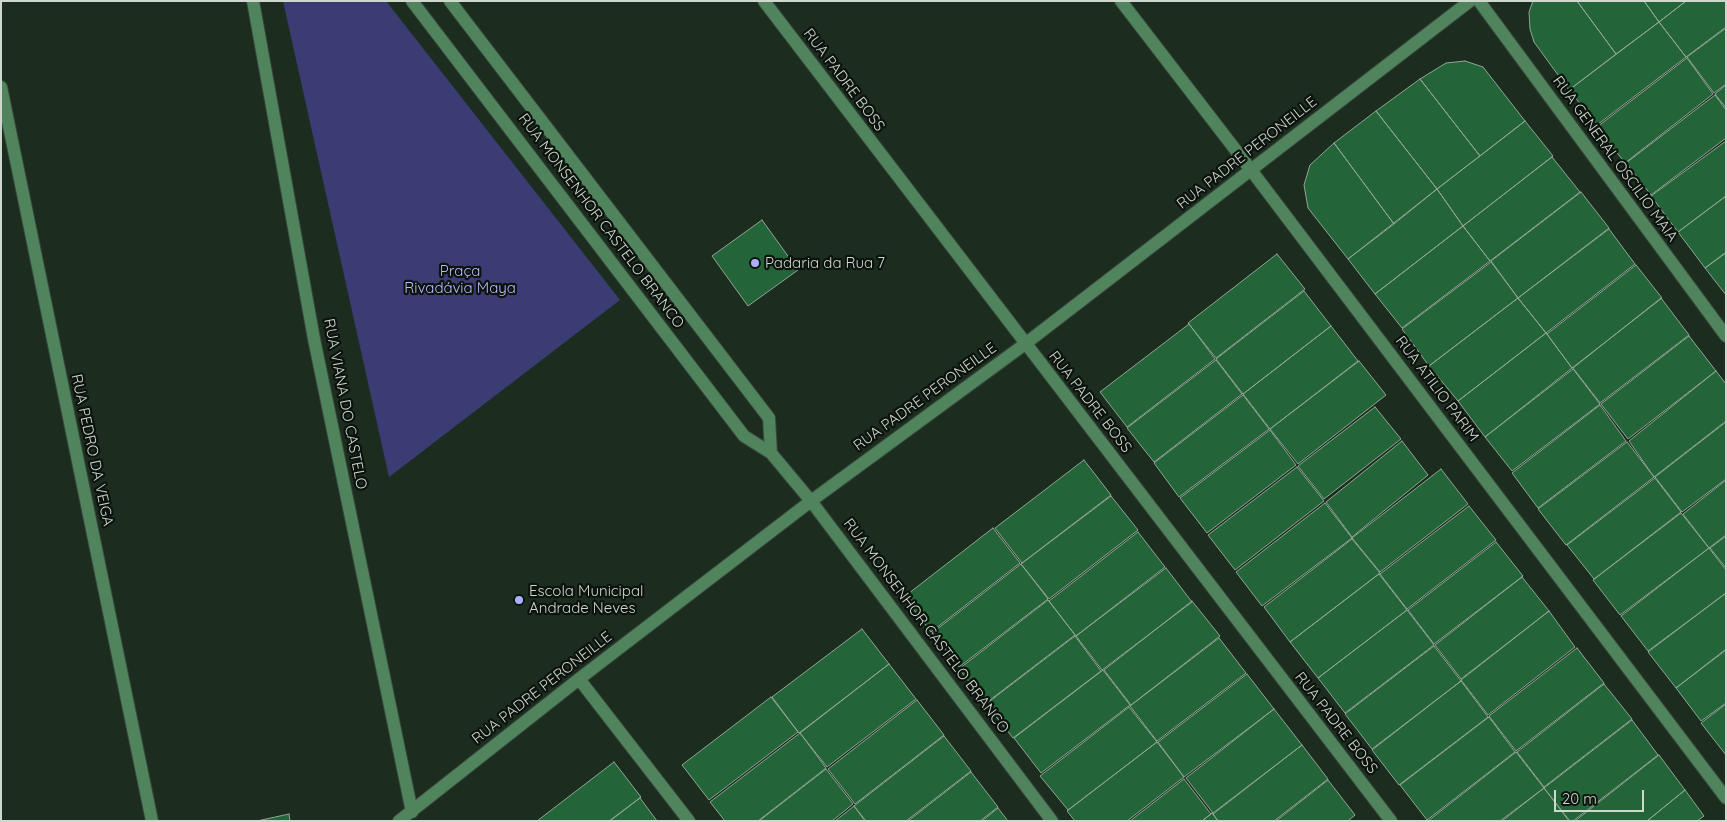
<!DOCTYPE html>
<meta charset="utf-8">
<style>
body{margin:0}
#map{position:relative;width:1727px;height:822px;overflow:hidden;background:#1c2d20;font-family:Quicksand,sans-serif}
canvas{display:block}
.frame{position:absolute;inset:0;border:2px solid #ced8cf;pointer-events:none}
.scale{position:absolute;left:1554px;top:790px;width:90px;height:22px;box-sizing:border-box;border:2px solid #ced8cf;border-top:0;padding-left:6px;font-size:15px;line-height:18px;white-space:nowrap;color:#ced8cf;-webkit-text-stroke:4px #0c130d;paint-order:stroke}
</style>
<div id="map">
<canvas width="1727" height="822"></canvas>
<div class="frame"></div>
<div class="scale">20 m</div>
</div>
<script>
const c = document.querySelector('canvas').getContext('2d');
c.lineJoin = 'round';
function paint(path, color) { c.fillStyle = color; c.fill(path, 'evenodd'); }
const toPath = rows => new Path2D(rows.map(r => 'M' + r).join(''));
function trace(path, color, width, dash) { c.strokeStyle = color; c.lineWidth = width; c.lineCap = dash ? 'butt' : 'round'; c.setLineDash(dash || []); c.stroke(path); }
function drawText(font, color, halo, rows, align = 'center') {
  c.font = font + ' Quicksand,sans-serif'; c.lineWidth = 4.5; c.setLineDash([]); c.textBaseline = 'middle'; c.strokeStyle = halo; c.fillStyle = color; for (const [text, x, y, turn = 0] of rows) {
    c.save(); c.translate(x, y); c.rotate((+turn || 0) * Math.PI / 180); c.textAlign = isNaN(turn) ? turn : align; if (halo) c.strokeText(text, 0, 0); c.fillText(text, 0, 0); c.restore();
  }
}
const green = toPath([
 [283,1,386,1,620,300,389,477]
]);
const building = toPath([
 [1533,1,1577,1,1616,54,1569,90,1534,42,1530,29,1529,12,1533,1],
 [1577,1,1644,1,1659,22,1616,54,1577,1],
 [1644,1,1686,1,1659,22,1644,1],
 [1686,1,1726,1,1726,27,1686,57,1659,22,1686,1],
 [1659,22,1686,57,1597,125,1569,90,1659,22],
 [1726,28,1726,84,1714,93,1687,57,1726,28],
 [1687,58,1713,94,1625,163,1597,127,1687,58],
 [1465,61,1483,67,1525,121,1480,156,1420,79,1446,63,1465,61],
 [1420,79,1480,156,1437,189,1376,111,1420,79],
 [1726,85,1726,108,1715,94,1726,85],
 [1715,95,1726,110,1726,138,1651,195,1626,163,1715,95],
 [1376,111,1437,189,1394,224,1334,143,1376,111],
 [1525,121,1553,156,1463,226,1437,189,1525,121],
 [1726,141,1726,196,1678,232,1651,196,1726,141],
 [1334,143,1394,224,1348,259,1308,208,1304,185,1310,165,1334,143],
 [1552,157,1580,192,1490,261,1463,226,1552,157],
 [1437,189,1463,226,1375,294,1348,259,1437,189],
 [1581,192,1609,228,1518,298,1491,261,1581,192],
 [1726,196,1726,252,1705,268,1678,232,1726,196],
 [762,220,798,270,748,306,712,256,762,220],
 [1463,226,1490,261,1402,328,1375,294,1463,226],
 [1609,229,1635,264,1546,333,1518,298,1609,229],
 [1726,253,1726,295,1705,268,1726,253],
 [1277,254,1305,289,1216,358,1188,323,1277,254],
 [1491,262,1518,298,1429,366,1402,329,1491,262],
 [1636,265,1662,298,1572,368,1547,334,1636,265],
 [1304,291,1331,326,1243,394,1216,359,1304,291],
 [1518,298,1546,333,1458,401,1429,366,1518,298],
 [1661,298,1689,335,1600,403,1573,368,1661,298],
 [1189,324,1215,359,1127,427,1100,392,1189,324],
 [1331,326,1358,361,1270,429,1243,394,1331,326],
 [1546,333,1572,368,1485,437,1458,401,1546,333],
 [1689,336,1716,371,1628,439,1601,404,1689,336],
 [1216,360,1242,394,1154,462,1127,428,1216,360],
 [1359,361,1386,395,1298,464,1270,429,1359,361],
 [1573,369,1600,404,1512,471,1485,437,1573,369],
 [1716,371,1726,384,1726,421,1654,477,1629,441,1716,371],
 [1243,395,1269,429,1179,497,1154,463,1243,395],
 [1600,405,1626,441,1538,508,1512,473,1600,405],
 [1375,407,1401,439,1324,499,1298,466,1375,407],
 [1726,422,1726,479,1682,512,1655,477,1726,422],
 [1270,430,1296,465,1207,533,1180,498,1270,430],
 [1402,441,1428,475,1352,537,1326,502,1402,441],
 [1627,442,1654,477,1566,545,1538,509,1627,442],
 [1084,460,1111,495,1022,563,995,528,1084,460],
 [1297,467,1324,501,1235,570,1208,535,1297,467],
 [1441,469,1468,504,1380,572,1352,538,1441,469],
 [1655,478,1681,512,1594,579,1567,545,1655,478],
 [1726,480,1726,535,1709,548,1683,514,1726,480],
 [1111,496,1138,530,1049,599,1021,564,1111,496],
 [1325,503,1352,538,1262,606,1236,572,1325,503],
 [1469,506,1496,540,1407,609,1380,574,1469,506],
 [1681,513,1709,548,1620,615,1593,580,1681,513],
 [993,528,1020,563,931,632,904,597,993,528],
 [1138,532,1165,567,1076,636,1049,601,1138,532],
 [1726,536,1726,568,1710,548,1726,536],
 [1352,539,1380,573,1290,642,1264,607,1352,539],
 [1496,542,1523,576,1434,644,1408,610,1496,542],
 [1709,548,1726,570,1726,593,1648,651,1621,616,1709,548],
 [1021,564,1048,599,959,667,932,633,1021,564],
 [1166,568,1192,602,1102,670,1076,636,1166,568],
 [1379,574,1407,610,1318,678,1290,642,1379,574],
 [1522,577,1549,611,1461,679,1435,645,1522,577],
 [1726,593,1726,649,1676,688,1648,652,1726,593],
 [1048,600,1075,635,986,703,959,669,1048,600],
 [1192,601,1220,636,1131,705,1104,670,1192,601],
 [1407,610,1434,645,1345,713,1318,678,1407,610],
 [1549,611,1575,647,1488,715,1461,680,1549,611],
 [862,629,889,664,799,733,772,697,862,629],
 [1075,636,1101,671,1013,738,986,704,1075,636],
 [1219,638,1246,673,1157,741,1130,706,1219,638],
 [1434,646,1461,681,1372,749,1345,714,1434,646],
 [1577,648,1604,683,1516,751,1489,716,1577,648],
 [1726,650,1726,703,1701,721,1676,688,1726,650],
 [889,664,916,699,827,767,800,733,889,664],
 [1103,670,1130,705,1041,773,1014,738,1103,670],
 [1247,674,1274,709,1184,777,1158,742,1247,674],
 [1461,681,1488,717,1399,785,1372,750,1461,681],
 [1604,684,1632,719,1544,787,1517,752,1604,684],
 [771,697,798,732,709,800,682,765,771,697],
 [917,700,944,735,855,804,828,769,917,700],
 [1726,704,1726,755,1701,723,1726,704],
 [1129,707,1157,742,1068,810,1040,776,1129,707],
 [1274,709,1302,745,1213,813,1186,778,1274,709],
 [1489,717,1515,752,1427,820,1400,785,1489,717],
 [1632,720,1658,755,1573,821,1570,821,1544,788,1632,720],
 [800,733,826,768,758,821,725,821,710,802,800,733],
 [944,736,971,771,906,821,866,821,854,806,944,736],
 [1157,742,1184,777,1127,821,1075,821,1067,811,1157,742],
 [1302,745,1328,779,1274,821,1218,821,1213,814,1302,745],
 [1516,752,1544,788,1500,821,1428,821,1516,752],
 [1659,755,1685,790,1647,821,1575,821,1659,755],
 [614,762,641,797,609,821,537,821,614,762],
 [826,769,853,804,832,821,759,821,826,769],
 [971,772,998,807,980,821,908,821,971,772],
 [1184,779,1211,814,1202,821,1130,821,1184,779],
 [1328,780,1355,815,1348,821,1276,821,1328,780],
 [1544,788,1569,821,1502,821,1544,788],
 [1685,790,1704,816,1697,821,1647,821,1685,790],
 [640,798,657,821,610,821,640,798],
 [854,806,865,821,835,821,854,806],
 [998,808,1008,821,982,821,998,808],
 [1212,813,1218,821,1202,821,1212,813],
 [289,814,290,821,257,821,289,814]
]);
const minor = toPath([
 [253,1,314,339,412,812],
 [412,1,744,436,771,453,811,501,1052,821],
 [450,1,769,418,771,453],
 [764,1,1391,821],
 [1121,1,1251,170,1726,798],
 [1479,1,1726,336],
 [1,87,152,821],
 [579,679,689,821],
 [399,821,579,679,811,501,1025,344,1470,1]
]);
const markers = [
 [755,263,5,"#acaffb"],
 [519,600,5,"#acaffb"]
];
const streetNames = [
 ["RUA PADRE BOSS",844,80,53],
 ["RUA PADRE PERONEILLE",1247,153,-38],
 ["RUA GENERAL OSCILIO MAIA",1615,159,54],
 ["RUA MONSENHOR CASTELO BRANCO",601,221,53],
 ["RUA ATILIO PARIM",1437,389,53],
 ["RUA PADRE PERONEILLE",925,397,-36],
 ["RUA PADRE BOSS",1090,402,52],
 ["RUA VIANA DO CASTELO",345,404,79],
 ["RUA PEDRO DA VEIGA",92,450,78],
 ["RUA MONSENHOR CASTELO BRANCO",926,626,53],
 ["RUA PADRE PERONEILLE",542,688,-38],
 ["RUA PADRE BOSS",1336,723,52]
];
const poiNames = [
 ["Padaria da Rua 7",765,263],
 ["Escola Municipal",529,591],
 ["Andrade Neves",529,608]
];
const parkNames = [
 ["Praça",460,271],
 ["Rivadávia Maya",460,288]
];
paint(green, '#3c3c74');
paint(building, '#236538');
trace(building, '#91a595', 1);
trace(minor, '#38483c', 14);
trace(minor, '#50845d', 12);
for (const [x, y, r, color] of markers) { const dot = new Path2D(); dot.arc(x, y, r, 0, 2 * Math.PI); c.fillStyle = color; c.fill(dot); trace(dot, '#0c130d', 2); }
drawText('15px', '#ced8cf', '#0c130d', streetNames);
drawText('15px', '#ced8cf', '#0c130d', poiNames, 'left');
drawText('15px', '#b8bcfe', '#0c130d', parkNames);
</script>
